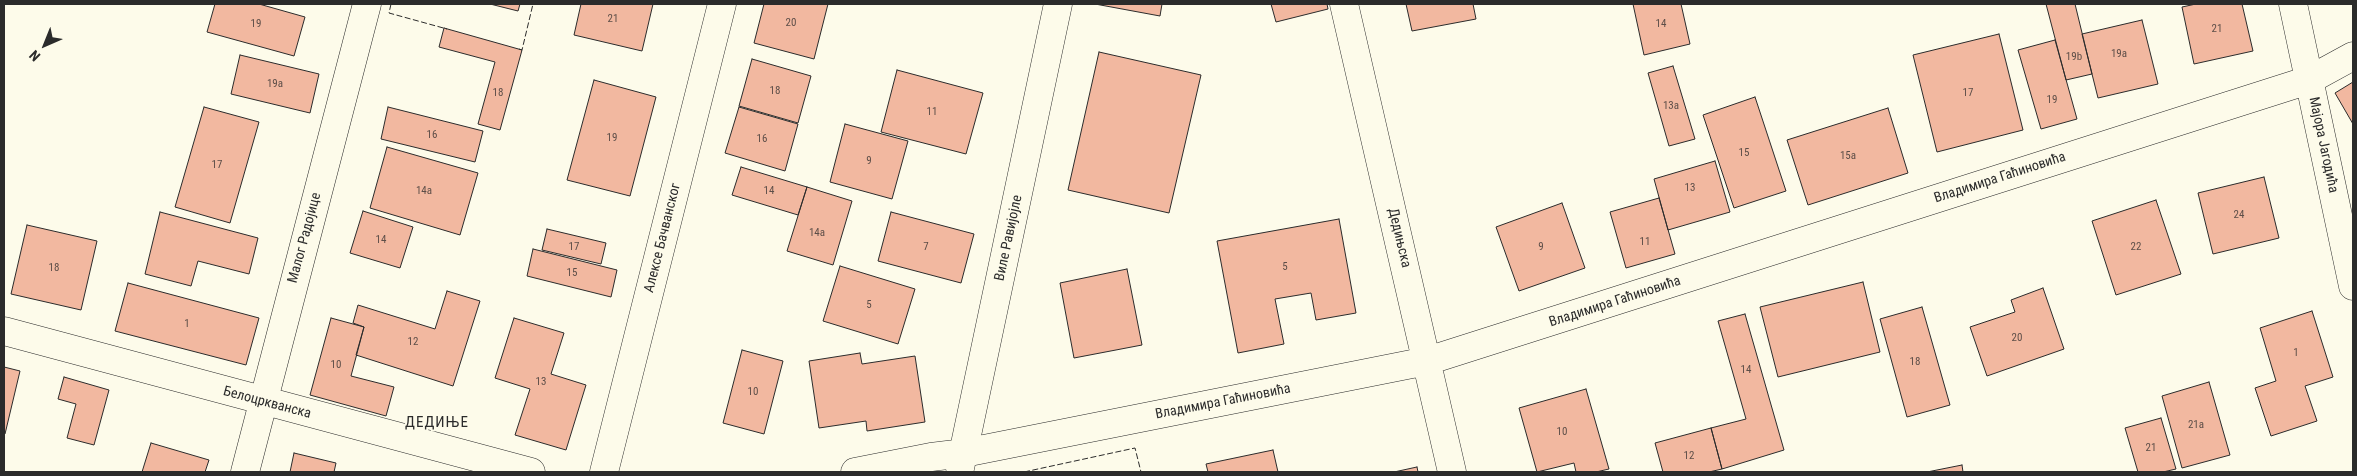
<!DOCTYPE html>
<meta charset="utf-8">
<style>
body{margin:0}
#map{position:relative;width:2357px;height:476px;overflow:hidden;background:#fdfbea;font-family:"Roboto Condensed",sans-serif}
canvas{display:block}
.frame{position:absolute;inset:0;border:5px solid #2b2b2b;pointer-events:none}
.north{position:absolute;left:20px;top:20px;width:50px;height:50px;-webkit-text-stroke:4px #fdfbea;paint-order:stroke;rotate:224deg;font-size:14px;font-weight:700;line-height:20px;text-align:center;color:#2b2b2b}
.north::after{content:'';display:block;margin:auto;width:18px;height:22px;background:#2b2b2b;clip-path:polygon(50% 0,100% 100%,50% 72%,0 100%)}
</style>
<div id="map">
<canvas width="2357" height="476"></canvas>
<div class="frame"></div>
<div class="north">N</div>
</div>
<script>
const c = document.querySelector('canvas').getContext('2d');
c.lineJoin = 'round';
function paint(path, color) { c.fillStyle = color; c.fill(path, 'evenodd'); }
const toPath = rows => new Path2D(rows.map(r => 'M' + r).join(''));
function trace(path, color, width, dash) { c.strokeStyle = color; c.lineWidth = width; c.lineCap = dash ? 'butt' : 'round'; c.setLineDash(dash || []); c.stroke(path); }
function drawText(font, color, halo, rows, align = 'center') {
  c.font = font + ' "Roboto Condensed",sans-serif'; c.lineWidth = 4; c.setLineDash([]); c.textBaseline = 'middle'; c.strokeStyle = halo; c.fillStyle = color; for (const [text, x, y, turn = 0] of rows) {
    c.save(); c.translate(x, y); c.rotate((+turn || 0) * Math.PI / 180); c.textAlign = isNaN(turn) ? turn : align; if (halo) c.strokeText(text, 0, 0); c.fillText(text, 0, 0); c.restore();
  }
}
const building = toPath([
 [215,4,259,4,305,17,294,56,207,32,215,4],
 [490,4,520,4,518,11,490,4],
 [581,4,653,4,642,51,574,35,581,4],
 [764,4,828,4,814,59,754,43,764,4],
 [1095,4,1162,4,1160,16,1095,4],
 [1271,4,1327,4,1328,9,1276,22,1271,4],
 [1406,4,1473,4,1476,19,1412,31,1406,4],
 [1633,4,1681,4,1690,44,1644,55,1633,4],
 [2046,4,2075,4,2092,74,2066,80,2046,4],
 [2196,4,2242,4,2253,51,2194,64,2182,7,2196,4],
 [2142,20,2158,84,2098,98,2082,34,2142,20],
 [444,28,522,50,500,130,478,124,495,62,439,47,444,28],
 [1999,34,2023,130,1937,152,1913,55,1999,34],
 [2055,40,2077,119,2041,129,2018,50,2055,40],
 [1099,52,1201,75,1169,213,1068,190,1099,52],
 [240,55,319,74,310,113,231,94,240,55],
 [752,59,811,76,798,123,739,106,752,59],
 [1673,66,1695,139,1669,146,1648,73,1673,66],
 [897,70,983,93,966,154,881,132,897,70],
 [594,80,656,97,630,196,567,180,594,80],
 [2353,82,2353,124,2335,93,2353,82],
 [1755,97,1786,191,1734,208,1703,115,1755,97],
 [204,107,259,122,230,223,175,207,204,107],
 [388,107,483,131,475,162,381,139,388,107],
 [739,107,798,124,785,171,725,153,739,107],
 [1888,108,1908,173,1808,205,1787,140,1888,108],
 [845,124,908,141,892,199,830,182,845,124],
 [387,147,478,173,460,235,370,208,387,147],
 [1715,161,1730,212,1668,230,1654,179,1715,161],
 [741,167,807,187,798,215,732,195,741,167],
 [2264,177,2279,238,2213,254,2198,193,2264,177],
 [807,187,852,201,833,265,787,251,807,187],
 [1659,198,1675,254,1626,268,1610,212,1659,198],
 [2156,200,2181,274,2116,295,2092,221,2156,200],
 [1562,203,1585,268,1519,291,1496,227,1562,203],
 [363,211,413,227,400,268,350,253,363,211],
 [160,212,258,238,249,274,198,261,191,286,145,274,160,212],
 [891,212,974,234,961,283,878,261,891,212],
 [1339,219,1356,313,1316,320,1311,293,1275,299,1284,344,1238,353,1217,241,1339,219],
 [27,225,97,241,81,310,11,294,27,225],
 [547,229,606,243,601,264,542,250,547,229],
 [533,249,617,270,611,297,527,276,533,249],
 [840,266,915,289,898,344,823,321,840,266],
 [1127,269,1142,345,1074,358,1060,283,1127,269],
 [1863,282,1880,352,1778,377,1760,307,1863,282],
 [128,283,259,318,246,365,115,331,128,283],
 [2043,288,2064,349,1987,376,1970,327,2015,312,2011,300,2043,288],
 [447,291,480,301,453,386,356,355,364,327,353,323,358,305,435,329,447,291],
 [1922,307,1950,405,1907,417,1880,319,1922,307],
 [2312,311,2333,377,2305,386,2317,421,2271,436,2255,388,2276,381,2260,328,2312,311],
 [1745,314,1784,450,1722,469,1711,428,1746,419,1718,321,1745,314],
 [331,318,364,327,351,376,394,387,386,416,310,395,331,318],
 [514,318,564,333,551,374,586,385,566,450,515,435,530,389,495,378,514,318],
 [742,350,783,361,764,434,723,423,742,350],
 [860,353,862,364,915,356,925,422,867,431,866,421,819,428,809,361,860,353],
 [4,367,20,371,5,434,4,434,4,367],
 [64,377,109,390,94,445,67,438,76,404,58,399,64,377],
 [2209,382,2230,455,2182,468,2162,396,2209,382],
 [1586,389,1609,469,1596,472,1576,472,1574,463,1537,472,1519,408,1586,389],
 [2161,418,2176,469,2163,472,2138,472,2125,428,2161,418],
 [1711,428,1722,469,1709,472,1663,472,1655,443,1711,428],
 [151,443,209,460,205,472,142,472,151,443],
 [1273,450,1278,472,1208,472,1206,464,1273,450],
 [294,453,336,463,334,472,290,472,294,453],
 [1962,465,1963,472,1927,472,1962,465],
 [1417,467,1418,472,1394,472,1417,467]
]);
const minor = toPath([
 [1344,4,1452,472],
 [2293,4,2353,286],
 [4,331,531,472],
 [960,468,1058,4],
 [245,472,367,4],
 [604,472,722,4],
 [855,472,931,457,964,453,1427,361,2309,80,2353,56]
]);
const fence = toPath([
 [391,4,389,13,447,29],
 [519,49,522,50,533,4],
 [1024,472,1135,448,1141,472]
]);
const numberNames = [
 ["21",613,19],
 ["20",791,23],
 ["19",256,24],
 ["14",1661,24],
 ["21",2217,29],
 ["19a",2119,54],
 ["19b",2074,57],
 ["19a",275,84],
 ["18",775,91],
 ["18",498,93],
 ["17",1968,93],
 ["19",2052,100],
 ["13a",1671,106],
 ["11",932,112],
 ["16",432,135],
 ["19",612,138],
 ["16",762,139],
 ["15",1744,153],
 ["15a",1848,156],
 ["9",869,161],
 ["17",217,165],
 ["13",1690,188],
 ["14a",424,191],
 ["14",769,191],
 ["24",2239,215],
 ["14a",817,233],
 ["14",381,240],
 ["11",1645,242],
 ["17",574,247],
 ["7",926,247],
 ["9",1541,247],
 ["22",2136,247],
 ["5",1285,267],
 ["18",54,268],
 ["15",572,273],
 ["5",869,305],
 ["1",187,324],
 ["20",2017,338],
 ["12",413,342],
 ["1",2296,353],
 ["18",1915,362],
 ["10",336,365],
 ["14",1746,370],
 ["13",541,382],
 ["10",753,392],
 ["21a",2196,425],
 ["10",1562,432],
 ["21",2151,448],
 ["12",1689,456]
];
const streetNames = [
 ["Мајора Јагодића",2323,145,78],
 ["Владимира Гаћиновића",2000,178,-18],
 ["Малог Радојице",305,238,-75],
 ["Алексе Бачванског",663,238,-76],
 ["Виле Равијојле",1009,238,-78],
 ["Дедињска",1399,238,77],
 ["Владимира Гаћиновића",1615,302,-18],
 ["Владимира Гаћиновића",1223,402,-11],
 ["Белоцркванска",267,403,15]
];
const neighbourhoodNames = [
 ["ДЕДИЊЕ",437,423]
];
paint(building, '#f2b8a0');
trace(building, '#2b2b2b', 1);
trace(minor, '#2b2b2b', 29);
trace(minor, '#fdfbea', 28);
trace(fence, '#2b2b2b', 1, [6, 2.5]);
drawText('11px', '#5d4e48', null, numberNames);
drawText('14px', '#2b2b2b', '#fdfbea', streetNames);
c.letterSpacing = '1px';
drawText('15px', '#2b2b2b', '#fdfbea', neighbourhoodNames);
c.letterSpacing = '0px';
</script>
